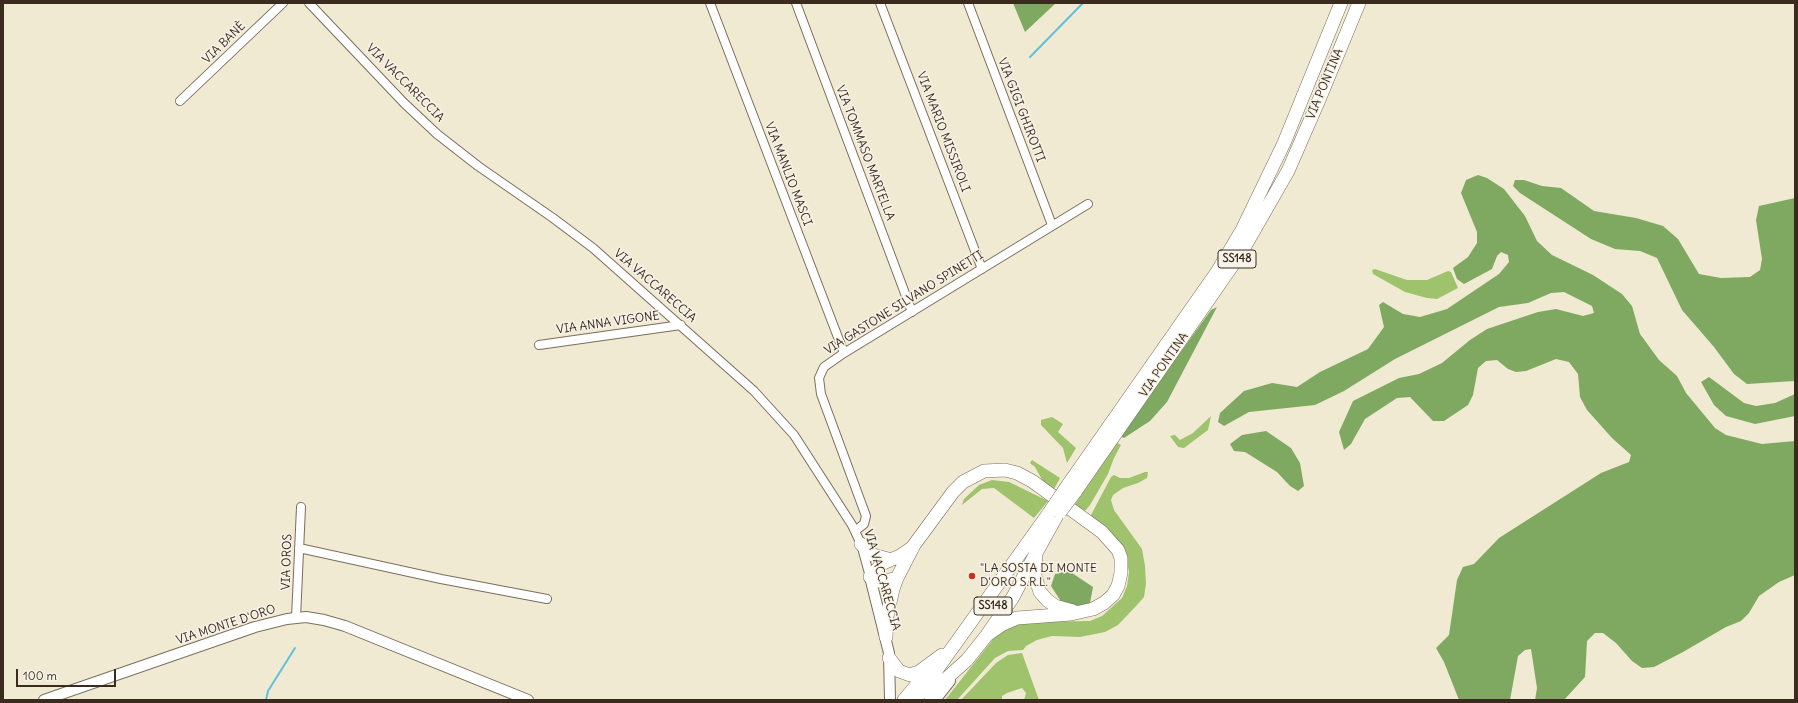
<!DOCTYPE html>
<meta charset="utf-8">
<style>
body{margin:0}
#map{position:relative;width:1798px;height:703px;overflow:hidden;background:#f0ead3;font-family:Delius,sans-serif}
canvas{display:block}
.frame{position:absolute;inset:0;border:4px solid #3b2a1e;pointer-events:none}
.scale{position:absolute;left:16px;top:669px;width:100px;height:18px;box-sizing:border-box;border:2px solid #3b2a1e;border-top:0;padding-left:5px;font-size:12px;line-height:14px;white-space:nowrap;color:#3b2a1e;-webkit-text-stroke:3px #f7f3e8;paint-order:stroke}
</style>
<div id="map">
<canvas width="1798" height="703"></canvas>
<div class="frame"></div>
<div class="scale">100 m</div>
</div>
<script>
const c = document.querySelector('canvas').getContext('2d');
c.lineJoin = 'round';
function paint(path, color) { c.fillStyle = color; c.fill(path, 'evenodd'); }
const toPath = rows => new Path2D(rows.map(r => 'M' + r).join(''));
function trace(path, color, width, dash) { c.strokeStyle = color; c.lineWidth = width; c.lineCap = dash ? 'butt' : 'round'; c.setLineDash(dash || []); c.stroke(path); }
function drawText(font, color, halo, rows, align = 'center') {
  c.font = font + ' Delius,sans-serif'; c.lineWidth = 3; c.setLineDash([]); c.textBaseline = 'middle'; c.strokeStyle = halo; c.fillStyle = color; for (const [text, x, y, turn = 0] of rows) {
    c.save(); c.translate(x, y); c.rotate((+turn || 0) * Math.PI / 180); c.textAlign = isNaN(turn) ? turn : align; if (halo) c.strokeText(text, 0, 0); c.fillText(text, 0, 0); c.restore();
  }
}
const green = toPath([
 [1375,269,1407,280,1427,280,1448,271,1451,272,1458,288,1437,299,1427,298,1405,292,1373,274,1372,270],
 [1211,416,1208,430,1184,448,1178,447,1170,436,1175,435,1180,440,1193,433],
 [1052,417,1063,424,1058,432,1076,448,1067,463,1063,448,1041,425,1041,420],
 [1116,442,1121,445,1114,458,1108,474,1090,505,1086,510,1079,511,1072,509],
 [1032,460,1060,478,1054,489,1045,485,1035,467,1030,463],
 [1145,472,1148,472,1147,478,1138,483,1123,488,1113,495,1111,500,1114,510,1142,549,1145,566,1146,584,1144,597,1137,605,1118,625,1105,632,1080,637,1052,636,1037,640,1026,646,1023,650,1008,651,995,658,957,700,945,700,994,638,1013,625,1024,622,1090,621,1102,616,1122,598,1127,586,1129,572,1127,562,1093,520,1091,515,1111,477,1114,475,1120,478,1129,478],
 [992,480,1009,482,1048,501,1034,518,994,488,982,489,962,505,964,499,979,485],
 [1022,653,1039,700,1024,700,1026,693,1022,688,1007,693,1002,696,1002,700,961,700,996,663,1008,655]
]);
const forest = toPath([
 [1013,3,1056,3,1025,32],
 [1478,175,1487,178,1504,189,1525,216,1537,241,1552,255,1593,275,1622,294,1632,306,1640,334,1659,360,1677,376,1686,393,1715,428,1726,435,1762,444,1795,441,1795,575,1779,582,1759,596,1749,613,1741,621,1726,627,1683,652,1654,667,1642,668,1632,661,1616,643,1603,633,1595,633,1587,641,1585,677,1564,700,1535,700,1537,688,1531,649,1525,650,1518,656,1510,700,1459,700,1444,662,1436,648,1449,635,1457,580,1463,567,1474,564,1499,538,1601,473,1629,462,1631,455,1612,438,1587,410,1580,397,1578,374,1569,362,1556,359,1526,371,1516,372,1508,369,1497,360,1486,361,1478,368,1473,395,1468,405,1444,421,1433,421,1410,397,1397,398,1365,419,1351,444,1344,450,1339,432,1353,401,1399,378,1419,374,1442,363,1470,340,1487,329,1538,312,1556,309,1583,316,1594,313,1592,306,1564,292,1551,293,1528,303,1499,307,1395,359,1344,391,1315,405,1249,412,1224,426,1218,422,1220,413,1244,391,1272,383,1297,387,1320,372,1368,349,1384,327,1379,305,1383,302,1403,314,1420,317,1447,309,1499,274,1509,262,1508,255,1501,252,1497,256,1492,269,1464,284,1457,279,1453,268,1468,257,1477,243,1477,232,1461,193,1466,180],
 [1515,180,1524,180,1542,186,1561,188,1594,211,1636,218,1663,226,1678,239,1699,274,1721,278,1750,277,1760,270,1762,259,1756,220,1759,206,1795,198,1795,381,1747,384,1734,374,1714,347,1682,310,1657,258,1640,251,1615,249,1591,239,1520,193,1513,186],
 [1217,307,1167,402,1150,421,1124,438,1120,436,1211,310],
 [1709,377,1744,403,1756,406,1775,403,1795,394,1795,416,1755,424,1726,416,1714,405,1701,382],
 [1266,431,1291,448,1300,463,1304,486,1298,491,1290,486,1277,472,1245,452,1234,451,1230,444,1242,435],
 [1069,571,1093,587,1090,603,1081,606,1062,603,1051,586,1055,574]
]);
const stream = toPath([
 [1030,57,1083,3],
 [266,700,268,691,295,648]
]);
const minor = toPath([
 [309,3,404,103,437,134,478,166,553,218,593,248,754,391,794,435,852,525,861,544,870,577],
 [710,3,844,353],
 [796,3,912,312],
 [880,3,982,269],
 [968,3,1052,225],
 [180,101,283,3],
 [539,345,681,325],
 [855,531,864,524,866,516,821,394,819,378,824,367,844,353,1088,204],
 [299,548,441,579,547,599],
 [296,618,301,507]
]);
const tertiary = toPath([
 [870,577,889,653,890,700],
 [44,700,255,627,287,619,306,617,324,620,345,626,528,700],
 [935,700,950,681]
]);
const trunk = toPath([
 [1068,485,1217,272,1242,230,1284,143,1341,3],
 [1075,492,1241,253,1288,171,1319,100,1359,3],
 [1056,517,1036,553,1035,576,1040,592,1047,600,1055,606,1073,611],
 [861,544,873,555,888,559],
 [897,578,883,582,876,580,870,577,883,563,900,556,913,547],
 [886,637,887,616,893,589,897,578,914,545,953,492,963,482,984,471,1005,470,1017,473,1032,481,1102,532,1118,550,1121,558,1121,573,1118,586,1113,595,1104,603,1093,609,1071,614,1017,618,1003,624,987,635],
 [889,658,899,671,910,675,919,672,942,655],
 [929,694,967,660,987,635,1013,597,1036,553],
 [904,700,920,681],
 [915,700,1049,513]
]);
const trunkBridge = toPath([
 [1060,512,1075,492],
 [1049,513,1068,485]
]);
const markers = [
 [972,576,4,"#c8321e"]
];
const shields = [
 [1237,259,38],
 [993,606,38]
];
const shieldNames = [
 ["SS148",1237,259],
 ["SS148",993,606]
];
const streetNames = [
 ["VIA BANÈ",224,43,-44],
 ["VIA VACCARECCIA",405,83,45],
 ["VIA PONTINA",1325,84,-67],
 ["VIA GIGI GHIROTTI",1021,110,69],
 ["VIA MARIO MISSIROLI",943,132,69],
 ["VIA TOMMASO MARTELLA",865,153,69],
 ["VIA MANLIO MASCI",788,174,69],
 ["VIA VACCARECCIA",655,286,41],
 ["VIA GASTONE SILVANO SPINETTI",904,303,-32],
 ["VIA ANNA VIGONE",608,323,-8],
 ["VIA PONTINA",1164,365,-55],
 ["VIA OROS",287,562,-88],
 ["VIA VACCARECCIA",882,580,74],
 ["VIA MONTE D'ORO",226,625,-18]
];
const poiNames = [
 ["\"LA SOSTA DI MONTE",980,569],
 ["D'ORO S.R.L.\"",980,583]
];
paint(green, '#9fc26c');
paint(forest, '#7fa860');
trace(stream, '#5ec0dc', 2);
trace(minor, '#7a6d5d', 10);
trace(tertiary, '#7a6d5d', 12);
trace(trunk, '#7a6d5d', 14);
trace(minor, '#fff', 8);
trace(tertiary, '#fff', 10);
trace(trunk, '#fff', 13);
trace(trunkBridge, '#7a6d5d', 14, []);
trace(trunkBridge, '#fff', 13);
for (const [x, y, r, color] of markers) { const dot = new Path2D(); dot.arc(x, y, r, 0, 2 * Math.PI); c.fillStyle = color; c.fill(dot); trace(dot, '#f7f3e8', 1.5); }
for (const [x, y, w] of shields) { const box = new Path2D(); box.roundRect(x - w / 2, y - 9, w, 18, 3); c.fillStyle = '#f7f3e8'; c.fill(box); trace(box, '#3b2a1e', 1); }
drawText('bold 11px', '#3b2a1e', null, shieldNames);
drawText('12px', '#3b2a1e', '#f7f3e8', streetNames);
drawText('12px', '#3b2a1e', '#f7f3e8', poiNames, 'left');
</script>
